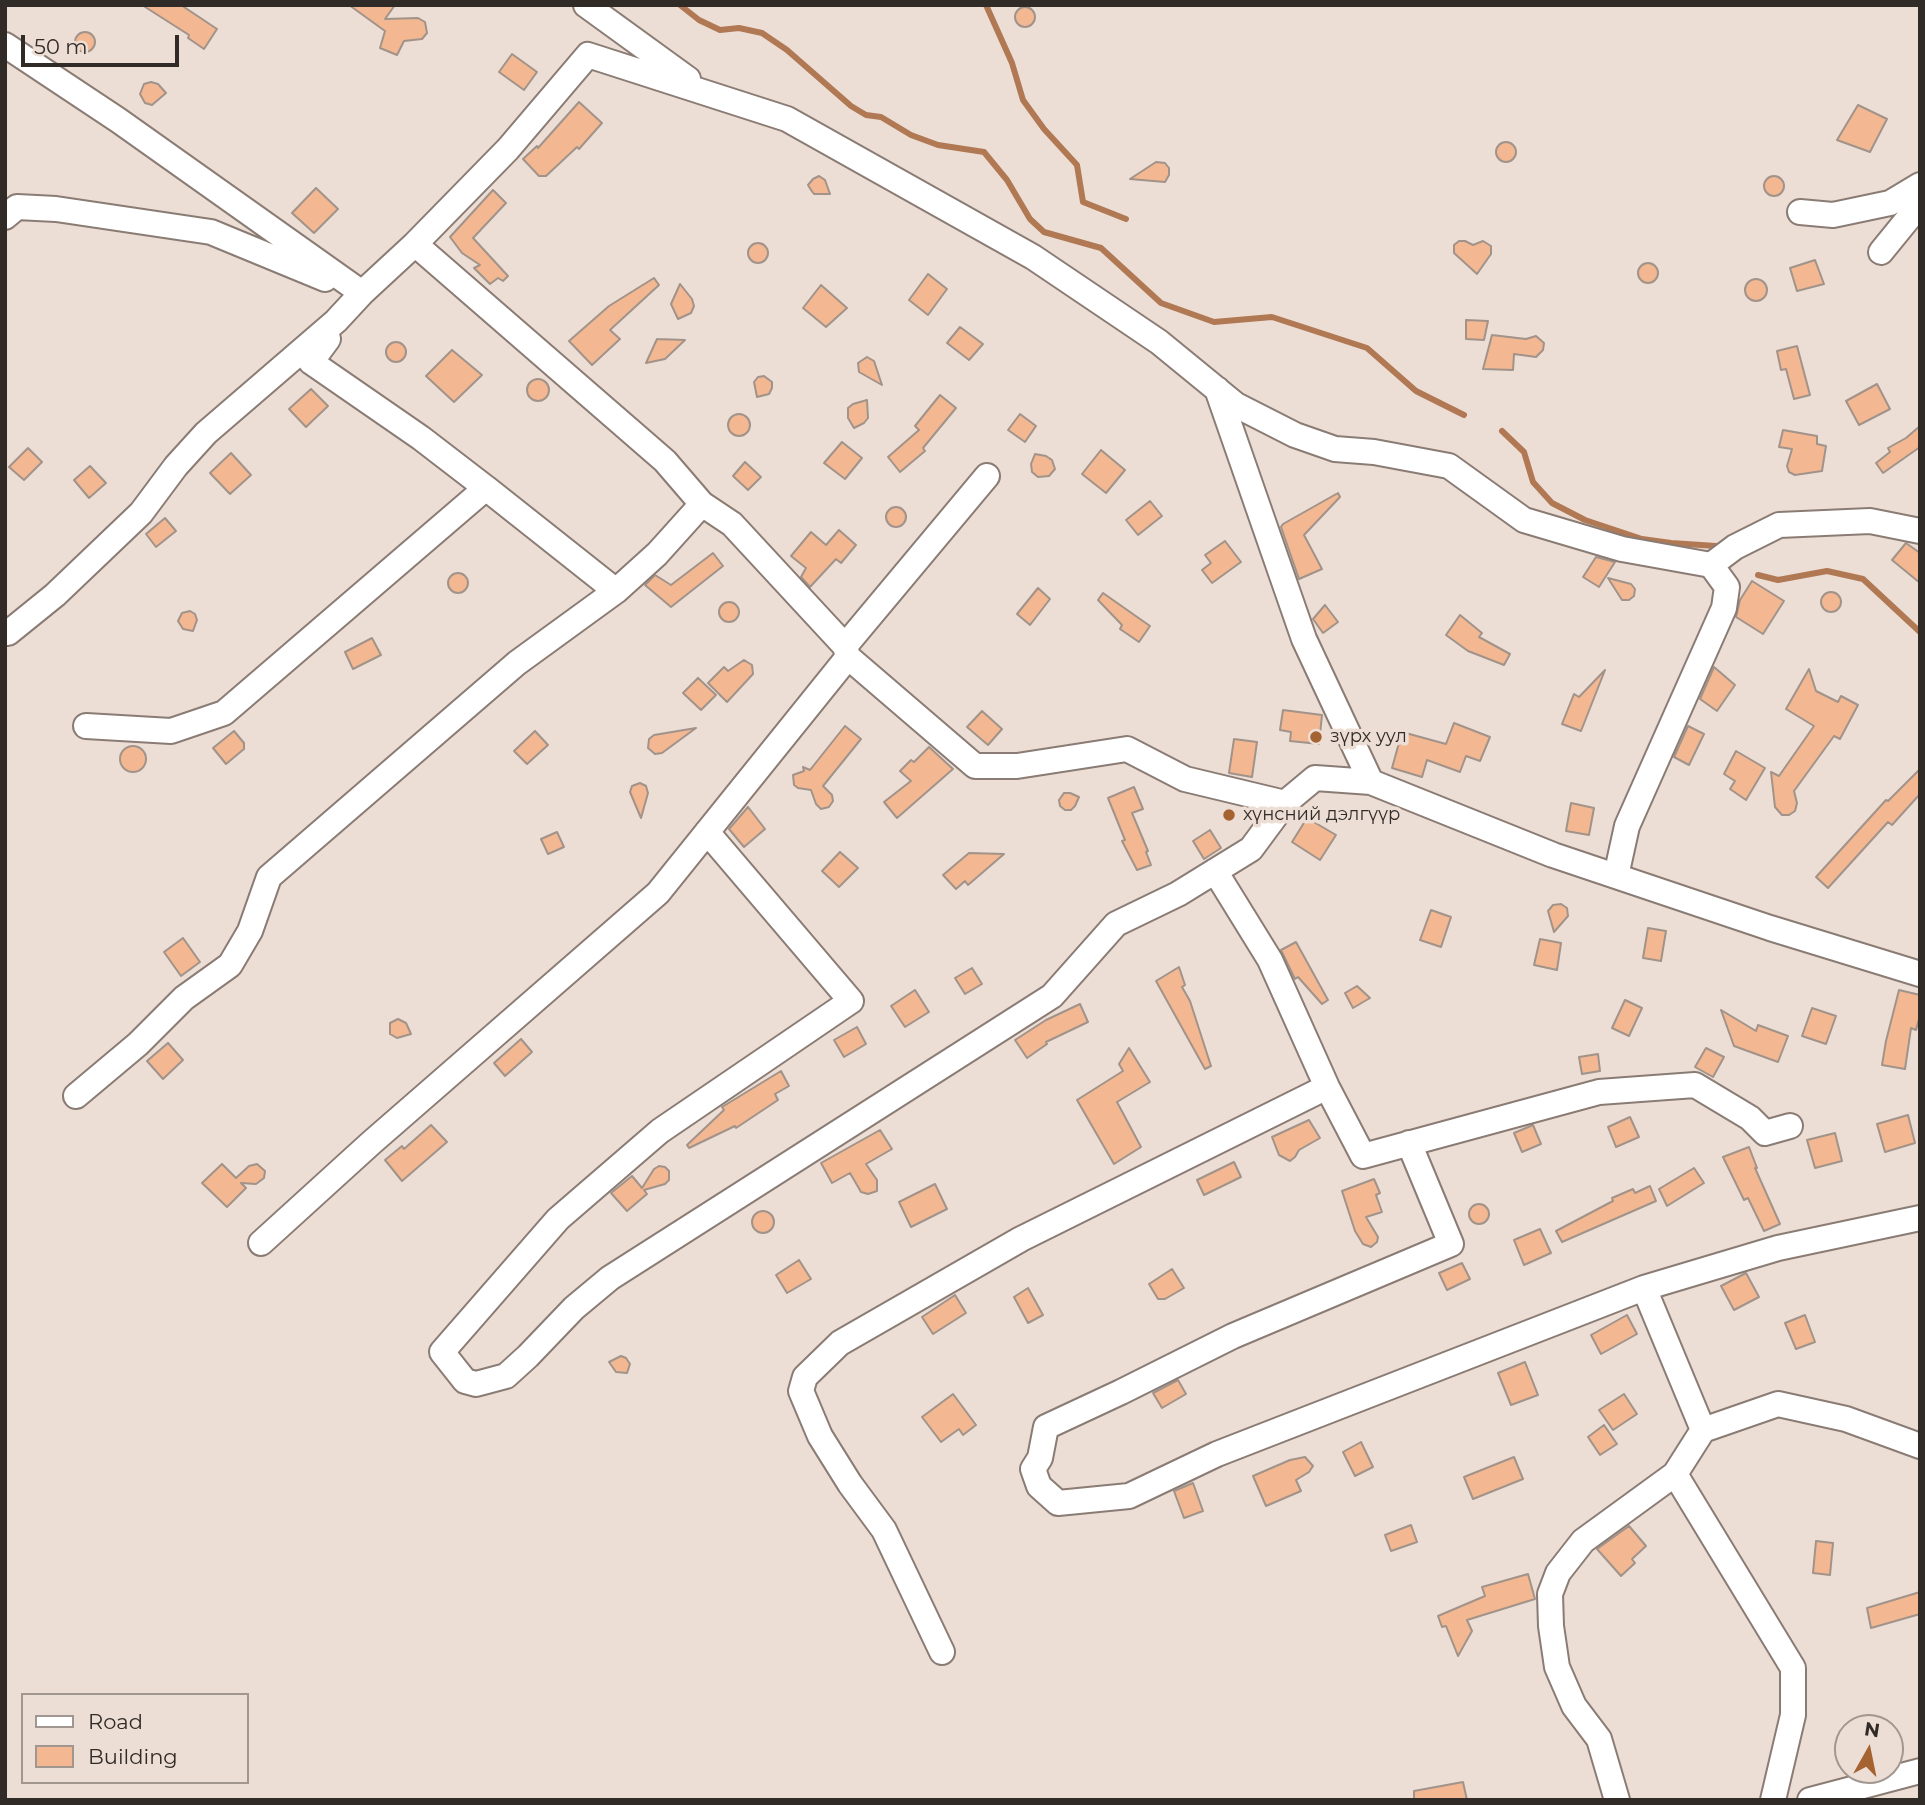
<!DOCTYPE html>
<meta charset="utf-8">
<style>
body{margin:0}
#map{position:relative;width:1925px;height:1805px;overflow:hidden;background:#edded5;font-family:Montserrat,sans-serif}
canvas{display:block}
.frame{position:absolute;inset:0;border:7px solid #312b28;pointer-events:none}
.legend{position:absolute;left:21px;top:1693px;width:228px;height:91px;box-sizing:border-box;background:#edded5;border:2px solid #a29690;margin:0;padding:9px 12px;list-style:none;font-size:21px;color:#312b28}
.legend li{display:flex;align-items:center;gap:14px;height:35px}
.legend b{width:35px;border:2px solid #a29690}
.north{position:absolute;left:1834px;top:1714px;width:70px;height:70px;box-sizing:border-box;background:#edded5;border:2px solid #a29690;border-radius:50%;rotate:9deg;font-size:19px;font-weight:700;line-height:28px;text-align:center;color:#312b28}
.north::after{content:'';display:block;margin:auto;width:24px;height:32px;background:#a66332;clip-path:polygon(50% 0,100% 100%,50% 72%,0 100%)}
.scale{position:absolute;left:21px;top:35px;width:158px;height:32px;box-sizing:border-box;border:4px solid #312b28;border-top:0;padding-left:9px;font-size:21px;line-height:24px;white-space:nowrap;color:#312b28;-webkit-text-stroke:5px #edded5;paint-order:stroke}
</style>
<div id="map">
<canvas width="1925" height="1805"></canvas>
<div class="frame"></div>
<ul class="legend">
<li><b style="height:9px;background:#fff"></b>Road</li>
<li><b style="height:19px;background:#f3b891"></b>Building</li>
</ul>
<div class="north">N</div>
<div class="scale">50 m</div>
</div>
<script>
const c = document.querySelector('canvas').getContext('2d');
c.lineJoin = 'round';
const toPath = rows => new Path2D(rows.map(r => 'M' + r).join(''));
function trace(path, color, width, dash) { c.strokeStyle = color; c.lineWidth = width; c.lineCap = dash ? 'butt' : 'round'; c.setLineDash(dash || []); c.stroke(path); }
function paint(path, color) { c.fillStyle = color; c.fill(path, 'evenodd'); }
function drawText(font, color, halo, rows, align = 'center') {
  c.font = font + ' Montserrat,sans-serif'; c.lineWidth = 7; c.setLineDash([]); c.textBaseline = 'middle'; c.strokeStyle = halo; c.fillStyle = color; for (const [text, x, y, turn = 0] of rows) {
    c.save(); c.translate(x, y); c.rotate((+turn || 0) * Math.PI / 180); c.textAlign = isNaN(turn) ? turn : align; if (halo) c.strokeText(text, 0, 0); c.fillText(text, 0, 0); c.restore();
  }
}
const stream = toPath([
 [680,5,699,20,720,30,739,28,762,33,787,50,851,106,866,115,881,117,911,135,938,145,984,152,1007,180,1030,219,1044,232,1101,248,1161,303,1214,322,1272,317,1367,348,1416,391,1464,415],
 [986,5,1012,63,1023,100,1044,129,1077,165,1083,202,1126,219],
 [1502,431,1524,452,1533,482,1552,503,1585,520,1642,539,1671,543,1716,546],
 [1758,575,1778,580,1827,571,1863,579,1920,632]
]);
const building = toPath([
 [142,5,181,5,217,29,204,49,188,38,189,35,142,5],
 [349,5,395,5,385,19,418,18,425,22,427,33,422,39,404,41,397,55,380,48,385,31,349,5],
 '1015 17a10 10 0 1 1 20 0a10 10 0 1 1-20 0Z',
 '75 42a10 10 0 1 1 20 0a10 10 0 1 1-20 0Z',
 [512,54,537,72,524,90,499,72,512,54],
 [151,82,158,84,166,93,152,105,145,103,140,94,144,84,151,82],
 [579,102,602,123,579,149,577,147,546,176,539,176,523,159,537,146,538,148,579,102],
 [1858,105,1887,119,1870,152,1837,140,1858,105],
 '1496 152a10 10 0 1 1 20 0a10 10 0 1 1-20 0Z',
 [1156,162,1165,163,1169,168,1169,175,1165,182,1130,179,1156,162],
 [819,176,825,180,830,194,814,194,811,190,808,185,813,179,819,176],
 '1764 186a10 10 0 1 1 20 0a10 10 0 1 1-20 0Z',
 [316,188,338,209,314,233,292,213,316,188],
 [493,190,506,203,473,238,508,276,503,281,498,278,490,284,474,268,480,265,462,253,450,237,493,190],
 [1459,241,1465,241,1473,245,1483,241,1491,246,1491,254,1477,274,1454,253,1454,245,1459,241],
 '748 253a10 10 0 1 1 20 0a10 10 0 1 1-20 0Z',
 [1815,260,1824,284,1797,291,1790,268,1815,260],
 '1638 273a10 10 0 1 1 20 0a10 10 0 1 1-20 0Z',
 [928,274,947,289,928,315,909,300,928,274],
 [654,278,659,285,610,330,620,339,592,365,569,341,609,306,654,278],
 '1745 290a11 11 0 1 1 22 0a11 11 0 1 1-22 0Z',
 [680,284,692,299,694,306,691,313,678,319,671,304,680,284],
 [821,285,847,308,826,327,803,308,821,285],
 [1466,320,1488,321,1484,340,1466,339,1466,320],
 [960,327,983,344,969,360,947,343,960,327],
 [1492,335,1526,339,1536,336,1544,343,1543,350,1536,357,1514,354,1513,370,1483,369,1492,335],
 [657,339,685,340,665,359,646,363,657,339],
 '386 352a10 10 0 1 1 20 0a10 10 0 1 1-20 0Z',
 [1797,346,1810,395,1794,399,1786,369,1781,370,1777,351,1797,346],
 [452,350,482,375,454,402,426,376,452,350],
 [867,357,874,361,882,385,859,372,858,363,867,357],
 [764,376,772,382,772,388,769,394,757,397,754,382,758,377,764,376],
 '527 390a11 11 0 1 1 22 0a11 11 0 1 1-22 0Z',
 [1877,384,1890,409,1859,425,1846,401,1877,384],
 [311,389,328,406,306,427,289,409,311,389],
 [940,395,956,408,923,448,925,451,900,472,888,457,919,430,915,426,940,395],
 [867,400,868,418,864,423,854,428,848,418,848,408,853,404,867,400],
 '728 425a11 11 0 1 1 22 0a11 11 0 1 1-22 0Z',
 [1020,414,1036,426,1025,442,1008,430,1020,414],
 [1920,426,1920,447,1883,473,1876,463,1890,452,1888,448,1906,438,1920,426],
 [1783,430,1817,436,1817,444,1826,446,1822,471,1795,475,1789,472,1787,466,1792,449,1779,447,1783,430],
 [842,442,862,458,845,479,824,463,842,442],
 [28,448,42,462,24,480,9,467,28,448],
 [1101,450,1125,470,1106,493,1082,474,1101,450],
 [231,453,251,475,230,494,210,473,231,453],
 [1035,454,1046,456,1052,460,1055,469,1049,476,1038,477,1032,472,1031,464,1035,454],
 [745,462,761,477,748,490,733,476,745,462],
 [90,466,106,483,89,498,74,480,90,466],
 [1338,493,1340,497,1304,535,1322,569,1299,579,1281,527,1283,524,1338,493],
 [1150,501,1162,516,1138,535,1126,520,1150,501],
 '886 517a10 10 0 1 1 20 0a10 10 0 1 1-20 0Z',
 [165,518,176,531,156,547,146,534,165,518],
 [839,530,856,545,841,563,836,559,810,587,801,577,806,568,791,556,811,532,826,545,839,530],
 [1225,541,1241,562,1212,583,1202,570,1211,563,1205,555,1225,541],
 [1906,543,1920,553,1920,583,1892,560,1906,543],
 [713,553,723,566,671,607,645,585,655,575,671,585,713,553],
 [1596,557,1615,562,1599,587,1583,577,1596,557],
 '448 583a10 10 0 1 1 20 0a10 10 0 1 1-20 0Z',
 [1608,578,1631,584,1635,589,1634,596,1629,600,1622,600,1608,578],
 [1752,581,1784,601,1763,634,1736,617,1740,600,1752,581],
 [1038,588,1050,599,1030,625,1017,614,1038,588],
 '1821 602a10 10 0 1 1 20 0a10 10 0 1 1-20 0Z',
 [1103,593,1150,626,1139,642,1120,629,1122,625,1098,600,1103,593],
 '719 612a10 10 0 1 1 20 0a10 10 0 1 1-20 0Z',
 [1325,605,1338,622,1323,633,1313,619,1325,605],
 [190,611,195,614,197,620,193,631,183,629,178,621,182,613,190,611],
 [1460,615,1482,633,1479,637,1510,654,1504,665,1468,651,1446,635,1460,615],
 [372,638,381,655,353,669,345,652,372,638],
 [744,660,752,665,753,674,727,702,708,683,724,667,728,671,744,660],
 [1714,667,1735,685,1717,711,1700,699,1714,667],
 [1809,669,1816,691,1838,702,1841,696,1858,705,1840,739,1834,736,1794,791,1797,803,1795,811,1789,815,1782,815,1775,807,1771,772,1779,776,1814,726,1786,709,1809,669],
 [1605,670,1581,731,1562,724,1574,694,1579,697,1605,670],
 [698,678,716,695,701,710,683,693,698,678],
 [1283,710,1322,715,1319,744,1290,741,1291,732,1280,730,1283,710],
 [982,711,1002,729,988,745,967,727,982,711],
 [1454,723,1490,737,1480,761,1466,756,1460,772,1427,760,1422,777,1392,768,1402,732,1446,744,1454,723],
 [845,726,861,739,823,786,832,795,833,801,829,807,821,809,816,804,811,790,798,788,794,785,793,775,804,771,803,767,810,770,845,726],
 [1688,726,1704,734,1689,765,1674,757,1688,726],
 [696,728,662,753,655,754,648,748,649,739,654,735,696,728],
 [234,731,244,743,244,749,226,764,213,748,234,731],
 [535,731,548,745,527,764,514,751,535,731],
 [1234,739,1257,742,1252,777,1229,773,1234,739],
 '120 759a13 13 0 1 1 26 0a13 13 0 1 1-26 0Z',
 [929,747,953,769,897,818,884,802,911,781,900,771,911,760,914,762,929,747],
 [1736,751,1765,768,1746,800,1730,789,1735,781,1724,774,1736,751],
 [1920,769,1920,794,1892,825,1888,822,1828,888,1816,877,1886,800,1888,801,1920,769],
 [640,783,646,786,648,793,641,818,630,792,632,786,640,783],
 [1134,787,1143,809,1132,813,1148,851,1146,852,1151,865,1137,870,1122,841,1125,840,1108,798,1134,787],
 [1064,793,1070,793,1079,797,1075,806,1071,810,1065,810,1060,806,1059,800,1064,793],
 [1571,803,1594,808,1589,835,1566,831,1571,803],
 [748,807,765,829,744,847,729,829,748,807],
 [1307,818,1336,835,1320,860,1292,842,1307,818],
 [1210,830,1221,848,1204,859,1193,841,1210,830],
 [557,832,564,847,548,854,541,839,557,832],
 [840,852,858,868,839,887,822,871,840,852],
 [969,853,1004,854,968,885,965,881,956,889,943,875,969,853],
 [1561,904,1567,908,1568,916,1554,932,1548,911,1553,905,1561,904],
 [1431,910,1451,917,1441,947,1420,940,1431,910],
 [1648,928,1666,931,1661,961,1643,958,1648,928],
 [183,938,200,962,181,976,164,952,183,938],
 [1540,939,1561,943,1557,970,1534,965,1540,939],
 [1296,942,1328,1000,1322,1004,1298,977,1295,979,1281,950,1296,942],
 [1179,967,1185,985,1182,987,1190,1001,1211,1066,1205,1069,1156,981,1179,967],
 [972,968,982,984,965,994,955,978,972,968],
 [1357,986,1370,998,1353,1008,1345,993,1357,986],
 [915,990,929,1012,905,1027,891,1006,915,990],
 [1899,990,1920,995,1920,1015,1916,1030,1911,1028,1905,1069,1882,1065,1886,1041,1899,990],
 [1625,1000,1642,1008,1629,1036,1612,1028,1625,1000],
 [1080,1004,1088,1022,1046,1042,1047,1044,1027,1058,1015,1040,1046,1020,1080,1004],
 [1812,1008,1836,1016,1826,1044,1802,1036,1812,1008],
 [1721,1010,1756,1031,1758,1025,1788,1036,1778,1062,1734,1046,1721,1010],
 [398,1019,406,1023,411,1034,397,1038,390,1034,390,1023,398,1019],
 [857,1027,866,1044,844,1057,834,1040,857,1027],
 [521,1039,532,1052,505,1076,494,1063,521,1039],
 [168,1043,183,1060,163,1079,147,1061,168,1043],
 [1129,1048,1150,1082,1117,1102,1141,1147,1114,1164,1077,1100,1123,1071,1119,1064,1129,1048],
 [1706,1048,1724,1057,1713,1077,1695,1067,1706,1048],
 [1598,1054,1600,1071,1582,1074,1579,1057,1598,1054],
 [781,1071,789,1086,775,1094,778,1100,736,1128,735,1126,689,1148,687,1145,724,1110,722,1107,781,1071],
 [1908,1115,1915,1143,1885,1152,1877,1124,1908,1115],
 [1630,1117,1639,1137,1616,1147,1608,1127,1630,1117],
 [1309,1120,1320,1138,1299,1150,1295,1157,1290,1161,1279,1155,1272,1137,1309,1120],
 [431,1125,447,1142,402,1181,385,1160,402,1146,404,1149,431,1125],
 [1533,1125,1541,1144,1522,1152,1514,1133,1533,1125],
 [880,1130,892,1149,866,1164,877,1180,877,1191,868,1194,861,1192,850,1173,832,1183,821,1163,880,1130],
 [1835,1133,1842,1161,1815,1168,1807,1140,1835,1133],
 [1749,1147,1757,1168,1755,1168,1780,1224,1764,1231,1748,1198,1744,1200,1723,1157,1749,1147],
 [1234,1162,1241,1177,1204,1195,1197,1180,1234,1162],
 [222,1164,236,1178,249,1166,257,1164,265,1171,264,1178,256,1184,241,1183,246,1188,227,1207,202,1183,222,1164],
 [659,1166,665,1167,669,1171,669,1180,665,1184,644,1190,647,1194,627,1211,611,1193,632,1176,642,1188,654,1169,659,1166],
 [1694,1168,1704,1183,1667,1206,1659,1189,1694,1168],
 [1374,1179,1380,1193,1376,1195,1382,1212,1366,1217,1378,1237,1377,1242,1371,1247,1363,1244,1355,1231,1342,1191,1374,1179],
 [935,1184,947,1209,911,1227,899,1202,935,1184],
 [1650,1186,1656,1201,1562,1242,1556,1231,1613,1201,1612,1198,1633,1189,1635,1193,1650,1186],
 '1469 1214a10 10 0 1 1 20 0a10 10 0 1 1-20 0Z',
 '752 1222a11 11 0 1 1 22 0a11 11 0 1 1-22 0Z',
 [1540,1229,1551,1253,1524,1265,1514,1240,1540,1229],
 [799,1260,811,1279,787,1293,776,1275,799,1260],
 [1462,1263,1470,1279,1447,1290,1439,1273,1462,1263],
 [1172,1269,1184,1288,1165,1299,1158,1299,1149,1284,1172,1269],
 [1746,1273,1759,1297,1734,1310,1721,1286,1746,1273],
 [1028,1288,1043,1315,1028,1323,1014,1297,1028,1288],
 [955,1295,966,1313,933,1334,922,1317,955,1295],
 [1627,1315,1637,1334,1601,1354,1591,1335,1627,1315],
 [1805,1315,1815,1342,1796,1349,1785,1323,1805,1315],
 [621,1356,626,1358,630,1364,627,1373,616,1372,609,1362,621,1356],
 [1525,1362,1538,1395,1511,1405,1498,1373,1525,1362],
 [1178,1380,1186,1394,1162,1408,1153,1393,1178,1380],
 [953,1394,976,1425,963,1435,959,1429,941,1442,922,1417,953,1394],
 [1624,1394,1637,1414,1613,1430,1599,1410,1624,1394],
 [1604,1425,1617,1444,1600,1455,1588,1437,1604,1425],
 [1361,1442,1373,1467,1355,1476,1343,1452,1361,1442],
 [1305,1457,1313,1466,1309,1472,1296,1480,1301,1491,1266,1506,1253,1476,1290,1460,1305,1457],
 [1514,1457,1523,1479,1473,1499,1464,1477,1514,1457],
 [1193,1483,1203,1511,1184,1518,1174,1491,1193,1483],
 [1411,1525,1417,1542,1391,1551,1385,1535,1411,1525],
 [1629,1526,1646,1546,1632,1559,1635,1563,1621,1576,1597,1549,1629,1526],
 [1816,1541,1833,1543,1830,1575,1813,1573,1816,1541],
 [1528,1574,1535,1599,1467,1620,1472,1631,1458,1656,1446,1626,1442,1627,1438,1616,1485,1596,1482,1587,1528,1574],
 [1920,1592,1920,1614,1871,1628,1867,1608,1920,1592],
 [1463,1782,1467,1800,1414,1800,1414,1791,1463,1782]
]);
const minor = toPath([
 [586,5,688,79],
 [5,45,118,120,362,293],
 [1800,212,1833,215,1890,203,1920,185],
 [5,217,17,207,56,209,211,232,325,279],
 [415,244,508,149,588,55,787,119,1033,257,1159,342,1236,405,1295,435,1335,449,1374,452,1449,466,1524,520,1622,549,1711,565,1735,547,1779,525,1870,521,1920,531],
 [1881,252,1920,204],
 [328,339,311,362,421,438,486,488],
 [1217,389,1304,639,1371,782],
 [8,633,55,595,141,513,176,466,206,433,336,321,362,293,415,244,665,461,702,504,732,524,845,646,848,657,975,766,1017,766,1127,749,1185,779,1285,803,1315,778,1371,782,1553,855,1770,928,1920,974],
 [845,646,987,476],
 [86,726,171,731,224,713,486,488,616,591],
 [707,832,851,1001,660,1131,558,1219,442,1352,465,1381,476,1384,506,1376,528,1356,574,1308,610,1278,1052,996,1116,924,1178,894,1251,849,1285,803],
 [1215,871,1270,960,1327,1087,1363,1156,1599,1092,1695,1085,1750,1118,1765,1133,1790,1126],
 [1616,876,1627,826,1724,608,1727,587,1711,565],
 [76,1096,138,1044,184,998,230,965,250,931,269,877,517,663,616,591,657,554,702,504],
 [1409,1143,1451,1244,1233,1336,1121,1392,1046,1427,1040,1458,1033,1469,1039,1486,1058,1503,1129,1496,1217,1454,1644,1288,1778,1248,1920,1218],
 [261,1243,371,1143,658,893,848,657],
 [1644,1288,1703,1430,1778,1404,1846,1419,1920,1446],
 [1675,1474,1793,1668,1793,1715,1773,1800],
 [942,1652,884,1530,850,1484,820,1436,801,1391,805,1377,840,1343,1021,1239,1327,1087],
 [1617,1800,1599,1739,1574,1706,1557,1667,1551,1626,1550,1594,1558,1573,1583,1541,1675,1474,1703,1430],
 [1810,1800,1920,1771]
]);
const markers = [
 [1316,737,7,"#a66332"],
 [1229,815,7,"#a66332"]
];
const poiNames = [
 ["зүрх уул",1330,737],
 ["хүнсний дэлгүүр",1243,815]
];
trace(stream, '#b07954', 6);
paint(building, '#f3b891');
trace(building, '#a1938a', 2);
trace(minor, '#8a7c74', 28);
trace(minor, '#fff', 24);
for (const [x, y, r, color] of markers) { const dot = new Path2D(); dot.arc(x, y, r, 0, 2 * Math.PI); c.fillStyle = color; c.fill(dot); trace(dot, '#edded5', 2.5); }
drawText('18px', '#312b28', '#edded5', poiNames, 'left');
</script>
